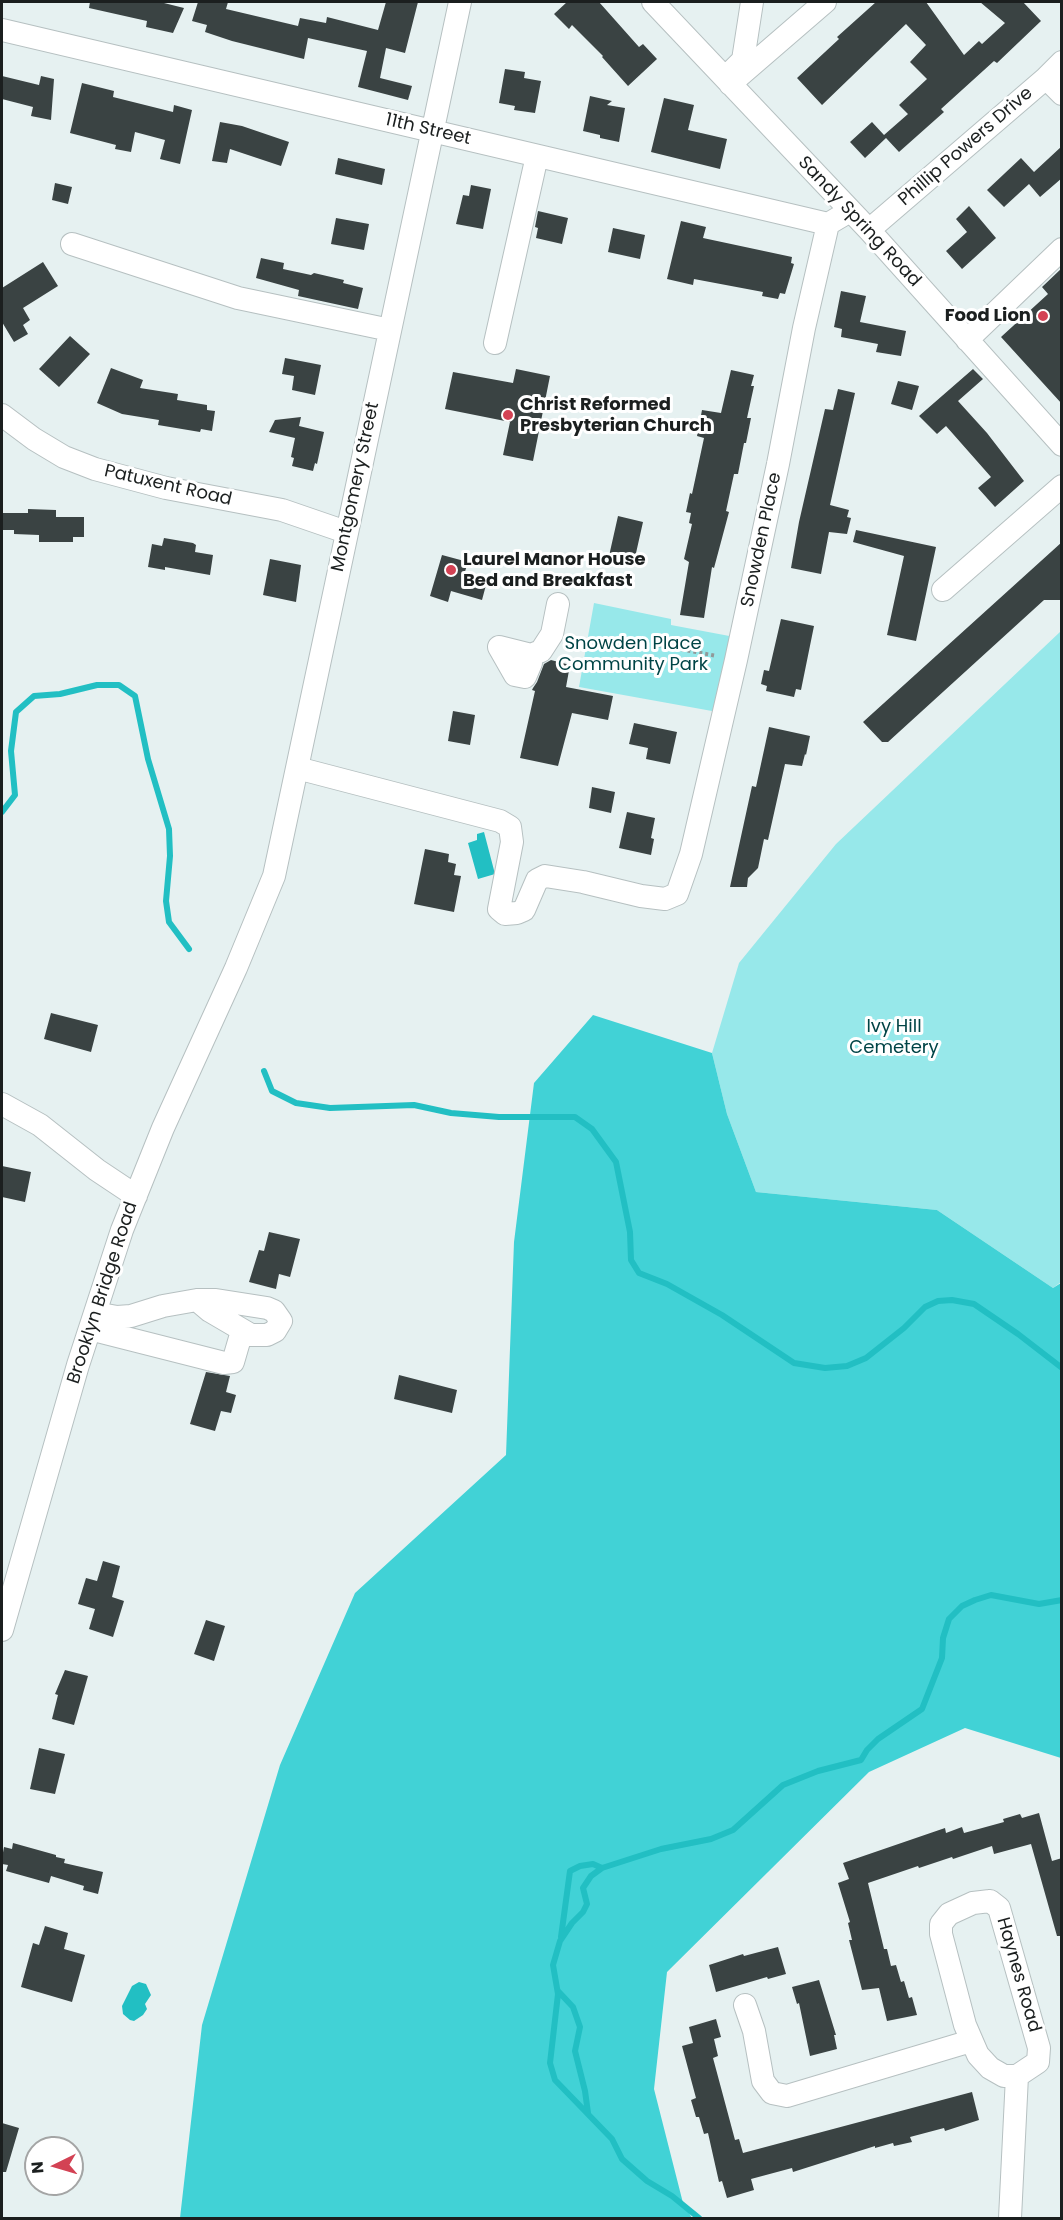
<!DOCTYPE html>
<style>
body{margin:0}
#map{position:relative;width:1063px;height:2220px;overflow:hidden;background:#e6f1f1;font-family:Poppins,sans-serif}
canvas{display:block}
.frame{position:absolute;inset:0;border:3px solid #1b1f1f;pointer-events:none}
.north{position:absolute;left:24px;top:2136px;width:60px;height:60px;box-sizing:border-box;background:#fff;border:2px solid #a4a5a5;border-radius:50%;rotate:265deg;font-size:16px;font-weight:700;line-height:24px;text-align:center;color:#1b1f1f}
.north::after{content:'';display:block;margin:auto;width:21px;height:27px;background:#d34254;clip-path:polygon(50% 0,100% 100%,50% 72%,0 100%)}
</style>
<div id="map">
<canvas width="1063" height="2220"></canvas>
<div class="frame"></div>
<div class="north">N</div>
</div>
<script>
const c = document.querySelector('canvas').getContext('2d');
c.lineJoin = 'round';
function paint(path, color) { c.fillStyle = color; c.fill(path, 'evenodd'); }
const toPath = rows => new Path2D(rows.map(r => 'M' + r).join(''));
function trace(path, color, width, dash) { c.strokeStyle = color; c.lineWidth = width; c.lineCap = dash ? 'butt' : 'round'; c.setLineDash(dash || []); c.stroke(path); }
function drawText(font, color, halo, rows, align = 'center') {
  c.font = font + ' Poppins,sans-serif'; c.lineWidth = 6; c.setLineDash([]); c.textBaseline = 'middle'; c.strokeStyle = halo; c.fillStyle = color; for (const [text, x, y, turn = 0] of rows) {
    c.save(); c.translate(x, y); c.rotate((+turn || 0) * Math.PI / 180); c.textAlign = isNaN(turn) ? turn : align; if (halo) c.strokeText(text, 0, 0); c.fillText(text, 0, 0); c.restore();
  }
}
const green = toPath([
 [594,603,671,619,671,625,740,638,723,713,579,687],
 [1061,631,1061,1282,1053,1288,937,1210,756,1192,727,1114,712,1053,739,963,836,844]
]);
const forest = toPath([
 [593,1015,712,1053,727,1114,756,1192,937,1210,1053,1288,1061,1283,1061,1758,965,1728,869,1772,667,1972,654,2089,683,2203,692,2218,180,2218,202,2025,280,1765,355,1593,506,1455,514,1242,534,1083]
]);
const water = toPath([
 [484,832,495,874,478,879,468,843,477,840,477,834],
 [139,1982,146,1984,151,1995,145,2004,147,2009,143,2015,134,2021,130,2020,123,2014,122,2006,132,1986]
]);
const stream = toPath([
 [2,812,15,795,11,751,16,712,34,696,60,694,97,685,119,685,135,696,148,759,169,829,170,856,166,901,169,922,189,949],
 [264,1071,272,1091,296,1103,330,1108,414,1105,451,1113,499,1117,575,1117,592,1129,616,1162,630,1232,631,1260,639,1273,667,1284,722,1315,794,1363,825,1368,847,1366,866,1358,904,1328,925,1307,938,1301,952,1300,974,1304,1018,1334,1062,1368],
 [561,1937,570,1871,580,1866,593,1864,602,1868],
 [558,1991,573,2007,580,2027,575,2051,585,2091,588,2113],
 [699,2218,672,2196,647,2181,622,2159,612,2139,555,2080,550,2063,558,1994,553,1965,560,1941,572,1923,583,1912,587,1904,583,1888,591,1876,602,1868,661,1849,711,1839,733,1830,783,1785,818,1771,861,1760,867,1750,878,1739,922,1709,942,1658,943,1638,949,1619,962,1606,975,1600,991,1595,1039,1604,1062,1600]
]);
const building = toPath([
 [90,2,160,2,184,8,173,33,146,27,147,21,89,8],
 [198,2,228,2,226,9,298,26,300,18,326,23,327,17,378,30,386,2,418,2,405,53,386,48,380,78,412,86,408,100,358,87,367,51,308,38,304,59,232,41,205,32,207,25,192,21],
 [567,2,599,2,639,47,643,44,657,59,628,86,602,57,603,56,572,25,569,29,554,14],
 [876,2,926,2,964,55,979,41,982,44,1005,23,980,2,1023,2,1041,21,997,63,994,61,941,109,944,112,899,152,886,138,865,158,850,142,872,122,884,135,908,114,899,105,927,79,910,62,926,45,906,24,822,105,797,78,839,39,837,37],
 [505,69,525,72,524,78,541,81,535,113,514,110,515,106,499,103],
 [2,76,39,85,41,76,54,79,51,120,31,116,33,107,2,99],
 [82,83,114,91,113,97,173,112,174,105,192,110,180,164,160,159,165,140,135,132,131,152,115,149,116,145,70,133],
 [590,96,612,101,607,105,625,108,619,142,600,138,600,135,583,131],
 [664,98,694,105,688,130,727,139,720,169,651,152],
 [220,122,242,126,289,142,281,166,230,149,227,163,212,161],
 [1062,146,1062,178,1040,197,1029,184,1004,207,987,190,1021,158,1034,172],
 [338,158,385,169,382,185,335,174],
 [55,183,72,187,68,204,52,200],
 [471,185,491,189,483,229,456,224,463,195,469,196],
 [969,206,996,238,962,269,946,251,967,232,956,219],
 [538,211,568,218,562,244,536,238,538,228,535,227],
 [336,218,369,224,364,250,331,244],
 [681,221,706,227,703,238,792,257,791,263,794,264,785,294,780,293,778,299,762,296,763,292,694,279,693,285,667,279],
 [613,228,645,235,640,259,608,252],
 [261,258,284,263,283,269,311,275,314,273,344,280,343,283,363,288,358,309,298,296,299,290,256,278],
 [43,262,58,286,23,308,30,320,23,325,28,334,14,342,2,322,2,288],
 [1062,268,1062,404,1001,337,1048,294,1042,287],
 [841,291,866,296,860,322,906,331,901,356,876,352,878,344,841,337,842,329,834,327],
 [70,336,90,354,59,387,39,369],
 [285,358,321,365,315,395,292,390,294,376,282,374],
 [111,368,143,380,140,388,178,394,177,400,207,405,207,410,215,411,212,431,201,429,200,432,158,425,159,420,122,414,97,403],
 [516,369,550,376,533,461,503,455,510,422,445,409,453,372,513,383],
 [973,369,983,379,958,401,987,433,1024,481,995,507,978,488,991,477,946,426,937,434,919,416],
 [731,370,754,375,751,386,754,386,747,418,751,418,746,443,744,443,738,474,734,474,726,511,729,512,714,568,712,567,704,618,680,615,689,562,684,559,692,524,689,523,691,513,686,512,690,493,692,494,704,438,697,436,702,410,721,413],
 [898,381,919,386,912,410,891,404],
 [838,389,855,393,830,505,849,510,847,517,851,518,847,534,829,532,821,574,791,568,799,522,825,409,833,410],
 [301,417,299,426,324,432,317,464,315,463,313,471,292,466,294,458,291,457,295,438,269,432,275,420],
 [28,509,56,510,56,517,84,517,84,537,73,537,73,542,39,542,39,535,14,534,14,530,2,530,2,513,28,513],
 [618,516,643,522,634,562,609,556],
 [856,530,936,547,916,641,887,635,904,556,853,542],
 [164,538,193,543,196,545,195,552,213,555,210,575,165,567,165,570,148,567,152,544,162,546],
 [1062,542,1062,600,1044,600,888,742,882,742,863,722],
 [442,555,468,562,463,578,486,585,482,600,451,591,448,602,430,596],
 [270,559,301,565,296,602,263,595],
 [781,619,814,626,801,690,796,689,794,697,766,691,767,686,761,684,764,670,769,671],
 [551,660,570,665,566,687,613,696,608,720,572,713,558,766,520,758,535,691,532,690,533,688,537,682,544,664],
 [453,711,475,715,470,745,448,741],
 [634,723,677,732,670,764,646,759,648,748,629,744],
 [769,727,810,736,806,755,805,754,802,766,785,764,768,840,764,839,758,868,748,878,747,887,730,887,752,786,756,787],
 [592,787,615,792,611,813,589,808],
 [627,812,655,818,651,838,654,839,651,855,619,848],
 [425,849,449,854,448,862,456,864,454,875,461,876,454,912,414,904],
 [51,1013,98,1025,91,1052,44,1039],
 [2,1166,31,1172,25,1202,2,1197],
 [269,1232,300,1239,290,1277,279,1274,276,1289,249,1282,259,1250,264,1251],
 [206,1372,230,1376,226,1392,236,1395,231,1413,221,1411,215,1431,190,1424],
 [399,1375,457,1390,452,1413,394,1399],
 [103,1561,120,1566,112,1597,124,1601,113,1637,89,1629,95,1609,78,1604,86,1578,97,1581],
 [206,1620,225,1626,214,1661,194,1654],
 [65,1670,88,1676,74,1725,52,1719,58,1695,55,1694],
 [39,1748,65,1754,55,1794,30,1789],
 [1039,1813,1052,1861,1062,1858,1062,1936,1057,1936,1031,1844,994,1854,992,1846,953,1859,952,1857,919,1868,918,1866,868,1883,884,1949,887,1949,891,1966,896,1965,901,1982,904,1981,909,1998,912,1997,917,2015,887,2021,879,1988,862,1990,849,1940,852,1940,848,1923,850,1922,838,1883,849,1879,843,1863,945,1828,946,1833,962,1827,964,1833,1004,1822,1003,1819,1020,1814,1022,1818],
 [13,1843,56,1855,56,1857,65,1859,64,1863,103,1872,98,1894,83,1890,84,1886,51,1876,49,1883,6,1871,8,1865,2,1864,2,1858,4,1847,12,1849],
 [45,1926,68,1933,64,1949,85,1955,72,2002,21,1987,33,1943,39,1945],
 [778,1947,786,1974,768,1979,767,1977,716,1992,709,1965,743,1954,744,1956],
 [819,1980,836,2035,834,2035,837,2049,810,2056,799,2003,797,2004,792,1987],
 [716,2019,721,2037,714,2039,718,2056,713,2058,735,2140,739,2139,743,2153,972,2092,979,2120,945,2131,944,2128,910,2137,912,2142,894,2146,893,2143,875,2148,875,2146,793,2172,792,2168,751,2179,754,2190,727,2198,722,2181,719,2182,708,2133,704,2134,699,2117,696,2117,691,2100,696,2098,682,2046,693,2043,689,2027],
 [2,2123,19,2128,6,2172,2,2172]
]);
const path = toPath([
 [658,645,717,656]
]);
const minor = toPath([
 [653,2,869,230,1062,445],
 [2,30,828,224,850,211],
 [730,73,743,60,752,2],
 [1046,78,1062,94],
 [730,84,825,2],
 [869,230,1046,78,1062,62],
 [72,244,238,298,390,330],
 [967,340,1062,249],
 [495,343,537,156],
 [2,415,34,439,64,457,95,469,166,488,282,510,346,532],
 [943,590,1062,486],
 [531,655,531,663,525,677,515,675,499,647,531,655,541,651,552,634,558,604],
 [297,768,500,821,510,827,512,842,499,909,505,914,517,913,524,910,537,880,545,876,583,882,641,896,665,899,677,894,691,854,736,660,778,464,804,328,828,224],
 [2,1104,40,1125,97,1170,136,1196],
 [95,1313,117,1317,131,1316,163,1306,197,1300,216,1300,267,1308,274,1311,281,1321,275,1331,267,1335,251,1335,210,1311,197,1300],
 [90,1329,224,1363,233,1362,242,1331],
 [2,1630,78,1365,122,1230,163,1128,236,968,274,876,460,2],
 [990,1901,999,1908,1039,2048,1038,2062,1017,2076,1004,2076,990,2068,978,2055,965,2025,941,1934,941,1924,949,1914,973,1903,990,1901],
 [745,2005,754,2031,763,2081,772,2093,787,2096,971,2041],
 [1010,2218,1017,2076]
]);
const markers = [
 [1043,316,6,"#d34254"],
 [508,415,6,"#d34254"],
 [451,570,6,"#d34254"]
];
const streetNames = [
 ["11th Street",428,130,13],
 ["Phillip Powers Drive",966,147,-41],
 ["Sandy Spring Road",859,222,47],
 ["Patuxent Road",168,486,13],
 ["Montgomery Street",356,487,-78],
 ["Snowden Place",762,540,-78],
 ["Brooklyn Bridge Road",103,1293,-72],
 ["Haynes Road",1018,1975,74]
];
const poiNames = [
 ["Food Lion",1031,316,"right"],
 ["Christ Reformed",520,405],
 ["Presbyterian Church",520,426],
 ["Laurel Manor House",463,560],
 ["Bed and Breakfast",463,581]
];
const parkNames = [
 ["Snowden Place",633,644],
 ["Community Park",633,665],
 ["Ivy Hill",894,1027],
 ["Cemetery",894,1048]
];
paint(green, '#97e8ea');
paint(forest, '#41d2d6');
paint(water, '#22bfc3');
trace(stream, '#22bfc3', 6);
paint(building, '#3a4343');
trace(minor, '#b6c0c1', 24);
trace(path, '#919999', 4, [3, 3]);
trace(minor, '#fff', 22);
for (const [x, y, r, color] of markers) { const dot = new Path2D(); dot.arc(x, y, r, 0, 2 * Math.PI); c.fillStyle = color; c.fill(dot); trace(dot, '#fff', 2); }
drawText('18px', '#1b1f1f', '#fff', streetNames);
drawText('bold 18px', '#1b1f1f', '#fff', poiNames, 'left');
drawText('18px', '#004446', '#fff', parkNames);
</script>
